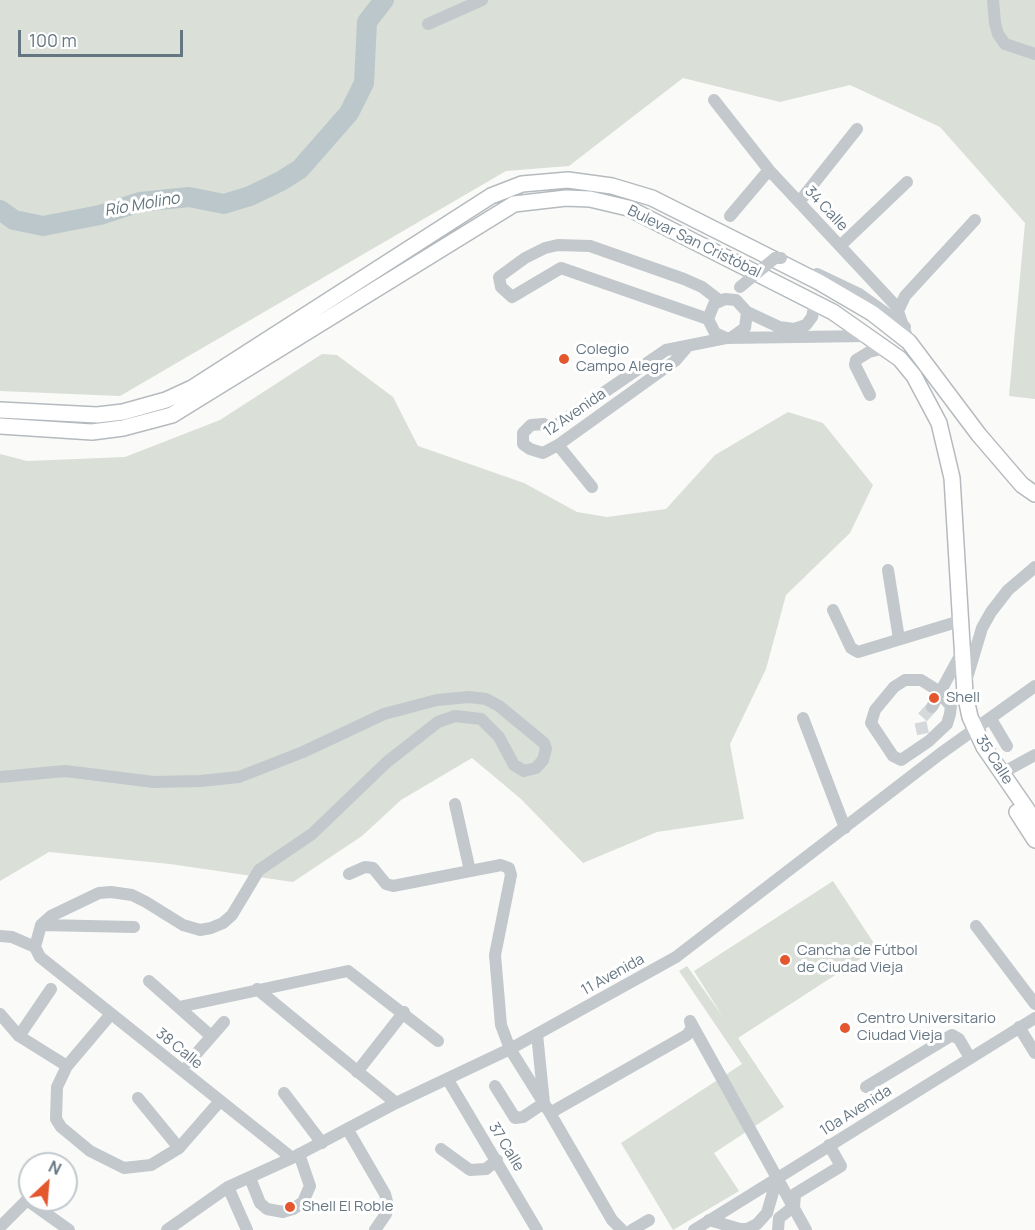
<!DOCTYPE html>
<meta charset="utf-8">
<style>
body{margin:0}
#map{position:relative;width:1035px;height:1230px;overflow:hidden;background:#fafaf8;font-family:Manrope,sans-serif}
canvas{display:block}
.north{position:absolute;left:18px;top:1152px;width:60px;height:60px;box-sizing:border-box;background:#fff;border:2px solid #c1c8cd;border-radius:50%;rotate:26deg;font-size:16px;font-weight:700;line-height:24px;text-align:center;color:#657683}
.north::after{content:'';display:block;margin:auto;width:21px;height:27px;background:#e4572e;clip-path:polygon(50% 0,100% 100%,50% 72%,0 100%)}
.scale{position:absolute;left:18px;top:30px;width:165px;height:27px;box-sizing:border-box;border:3px solid #657683;border-top:0;padding-left:8px;font-size:18px;line-height:21px;white-space:nowrap;color:#657683;-webkit-text-stroke:4px #fff;paint-order:stroke}
</style>
<div id="map">
<canvas width="1035" height="1230"></canvas>
<div class="north">N</div>
<div class="scale">100 m</div>
</div>
<script>
const c = document.querySelector('canvas').getContext('2d');
c.lineJoin = 'round';
function paint(path, color) { c.fillStyle = color; c.fill(path, 'evenodd'); }
const toPath = rows => new Path2D(rows.map(r => 'M' + r).join(''));
function trace(path, color, width, dash) { c.strokeStyle = color; c.lineWidth = width; c.lineCap = dash ? 'butt' : 'round'; c.setLineDash(dash || []); c.stroke(path); }
function drawText(font, color, halo, rows, align = 'center') {
  c.font = font + ' Manrope,sans-serif'; c.lineWidth = 6; c.setLineDash([]); c.textBaseline = 'middle'; c.strokeStyle = halo; c.fillStyle = color; for (const [text, x, y, turn = 0] of rows) {
    c.save(); c.translate(x, y); c.rotate((+turn || 0) * Math.PI / 180); c.textAlign = isNaN(turn) ? turn : align; if (halo) c.strokeText(text, 0, 0); c.fillText(text, 0, 0); c.restore();
  }
}
const green = toPath([
 [0,0,1035,0,1035,399,1009,396,1025,223,940,127,850,85,780,102,683,78,569,166,506,171,120,396,0,391],
 [322,354,337,355,393,397,418,446,524,483,577,512,607,517,666,509,715,455,788,412,823,423,873,485,850,533,786,595,766,669,730,744,744,819,657,832,583,863,521,799,472,758,401,800,362,836,293,882,170,864,49,852,0,881,0,454,27,461,125,457,220,420],
 [833,881,877,948,738,1038,784,1107,714,1153,739,1191,673,1230,621,1143,742,1064,679,971,687,966,723,1017,694,971]
]);
const river = toPath([
 [0,210,14,220,43,226,100,215,140,202,189,197,224,204,250,196,281,181,300,169,349,113,364,83,367,22,384,0]
]);
const minorTunnel = toPath([
 [923,734,920,720,932,707]
]);
const minor = toPath([
 [993,0,995,23,998,34,1005,44,1035,54],
 [428,24,482,0],
 [714,100,769,170,896,306,909,342],
 [799,202,857,129],
 [730,216,769,170],
 [840,246,907,182],
 [817,274,859,294,905,327],
 [898,311,905,296,975,220],
 [747,312,779,327,794,329,806,325,812,317,815,303],
 [708,319,561,268,512,297,501,287,499,277,525,258,545,248,558,245,590,246,684,279,702,287,719,300],
 [731,338,745,328,747,312,736,300,725,299,714,304,708,319,715,333,726,338,869,336],
 [687,347,675,361,558,445,543,453,530,449,523,444,523,433,531,425,544,424,552,428,666,350,726,338],
 [870,395,855,365,856,360,869,352,885,348],
 [558,445,592,487],
 [888,570,899,639],
 [833,610,851,648,858,652,960,621],
 [967,678,982,628,991,612,1008,590,1035,567],
 [905,680,921,680,937,690,951,706,950,714,947,724,929,741,901,760,893,756,871,723,875,710,894,687,905,680],
 [932,707,962,652],
 [803,718,845,828],
 [991,719,1007,746],
 [1002,773,1035,755],
 [0,777,65,771,154,782,200,781,239,777,303,752,384,714,437,700,469,697,486,699,499,706,544,743,546,749,543,760,536,768,524,771,514,765,499,737,481,719,455,716,438,722,387,762,312,834,259,870,232,915,223,923,211,928,200,930,183,925,146,902,132,895,111,892,99,893,51,916,41,925,35,947,40,957,292,1158],
 [455,804,470,871],
 [349,874,365,867,373,868,386,884,393,886,501,865,509,868,511,875,495,955,501,1025,510,1049,550,1113,612,1220,622,1230],
 [41,925,134,927],
 [976,926,1035,1004],
 [0,936,12,937,35,947],
 [149,981,211,1036],
 [257,989,396,1103],
 [179,1007,348,971,438,1041],
 [0,1014,19,1036,67,1066],
 [111,1014,67,1066,57,1087,56,1119,61,1127,90,1151,124,1168,151,1165,179,1148,220,1101],
 [1019,1027,1035,1053],
 [19,1036,51,989],
 [189,1062,224,1022],
 [357,1072,404,1012],
 [448,1080,537,1230],
 [495,1086,515,1118,523,1117,544,1103,537,1034],
 [866,1087,952,1035,959,1039,970,1058],
 [284,1093,322,1143],
 [138,1098,179,1148],
 [550,1113,687,1035,692,1028,690,1021,806,1230],
 [348,1130,385,1194,388,1205,386,1214,375,1230],
 [441,1149,470,1170,486,1169,497,1160],
 [250,1178,260,1203,267,1209,283,1212,293,1209,303,1202,310,1186,299,1154],
 [228,1187,247,1230],
 [794,1208,795,1194,841,1166,829,1145],
 [709,1220,740,1229,747,1229,757,1224,767,1213,777,1178],
 [0,1227,27,1200,69,1230],
 [167,1230,228,1187,292,1158,396,1103,510,1049,676,957,940,754,1035,686],
 [632,1230,649,1220],
 [694,1230,1035,1018],
 [778,1230,779,1218,793,1207]
]);
const major = toPath([
 [0,410,97,415,123,412,166,400,192,388,491,196,522,184,568,180,612,186,652,198,819,282,872,313,909,342,979,435,1022,485,1035,494],
 [0,426,92,432,123,428,172,415,514,204,566,198,590,199,628,208,833,312,900,359,914,376,939,423,952,478,965,694,970,717,984,747,1035,821],
 [1017,812,1035,840]
]);
const minorBridge = toPath([
 [740,287,775,258,781,258]
]);
const markers = [
 [564,359,6,"#e4572e"],
 [934,698,6,"#e4572e"],
 [785,960,6,"#e4572e"],
 [845,1028,6,"#e4572e"],
 [290,1207,6,"#e4572e"]
];
const streetNames = [
 ["34 Calle",826,209,47],
 ["Bulevar San Cristóbal",694,242,26],
 ["12 Avenida",575,413,-35],
 ["35 Calle",994,760,57],
 ["11 Avenida",613,975,-29],
 ["38 Calle",179,1049,39],
 ["10a Avenida",856,1111,-32],
 ["37 Calle",506,1147,59]
];
const poiNames = [
 ["Colegio",576,350],
 ["Campo Alegre",576,367],
 ["Shell",946,698],
 ["Cancha de Fútbol",797,951],
 ["de Ciudad Vieja",797,968],
 ["Centro Universitario",857,1019],
 ["Ciudad Vieja",857,1036],
 ["Shell El Roble",302,1207]
];
const waterNames = [
 ["Río Molino",142,205,-10]
];
paint(green, '#dadfd7');
trace(river, '#bbc7cb', 20);
trace(minorTunnel, '#d5d9db', 12, [12, 6]);
trace(major, '#b5babe', 18);
trace(minor, '#c3c8cc', 12);
trace(major, '#fff', 15);
trace(minorBridge, '#c3c8cc', 12);
for (const [x, y, r, color] of markers) { const dot = new Path2D(); dot.arc(x, y, r, 0, 2 * Math.PI); c.fillStyle = color; c.fill(dot); trace(dot, '#fff', 2); }
drawText('15px', '#657683', '#fff', streetNames);
drawText('15px', '#657683', '#fff', poiNames, 'left');
drawText('italic 16px', '#60757c', '#fff', waterNames);
</script>
